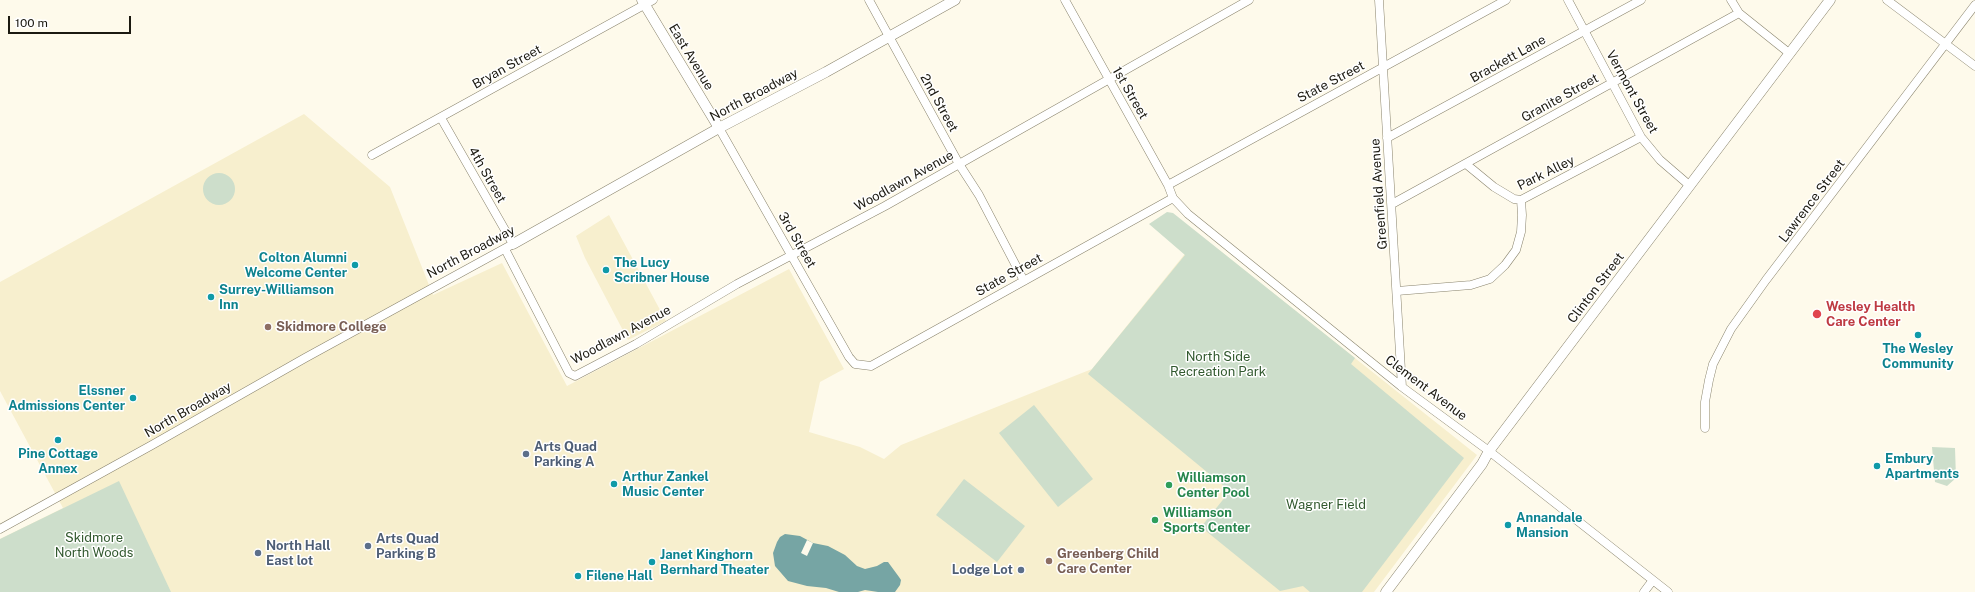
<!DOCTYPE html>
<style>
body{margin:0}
#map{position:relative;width:1975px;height:592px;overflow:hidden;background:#fefaeb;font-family:"Public Sans",sans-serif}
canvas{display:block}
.scale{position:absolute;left:8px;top:16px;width:123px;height:18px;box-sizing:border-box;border:2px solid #1b1910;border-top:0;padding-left:5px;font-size:12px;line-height:14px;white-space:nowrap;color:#1b1910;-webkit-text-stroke:3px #fff;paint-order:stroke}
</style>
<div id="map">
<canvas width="1975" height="592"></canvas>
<div class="scale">100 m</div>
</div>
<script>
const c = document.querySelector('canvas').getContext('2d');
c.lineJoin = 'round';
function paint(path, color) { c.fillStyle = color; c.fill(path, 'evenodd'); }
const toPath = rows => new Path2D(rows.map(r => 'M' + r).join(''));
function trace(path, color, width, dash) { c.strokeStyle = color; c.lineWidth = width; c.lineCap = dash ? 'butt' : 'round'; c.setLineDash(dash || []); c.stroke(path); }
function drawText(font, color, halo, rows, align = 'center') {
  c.font = font + ' "Public Sans",sans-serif'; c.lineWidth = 3; c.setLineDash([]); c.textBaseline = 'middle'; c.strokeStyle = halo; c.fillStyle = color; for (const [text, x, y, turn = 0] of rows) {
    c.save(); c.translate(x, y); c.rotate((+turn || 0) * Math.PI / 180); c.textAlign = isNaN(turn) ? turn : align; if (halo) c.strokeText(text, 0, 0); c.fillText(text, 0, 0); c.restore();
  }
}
const built = toPath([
 [304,114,390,187,433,295,502,263,567,386,789,269,844,369,820,382,809,432,860,447,884,459,901,445,1092,369,1200,235,1477,455,1374,592,0,592,0,539,63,508,0,391,0,282],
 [609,215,666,321,628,340,585,258,576,236]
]);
const green = toPath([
 '203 189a16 16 0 1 1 32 0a16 16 0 1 1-32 0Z',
 [1167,212,1173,213,1355,358,1351,364,1464,458,1362,592,1310,592,1303,586,1280,591,1201,527,1230,491,1088,374,1185,255,1149,224],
 [1034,405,1093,479,1058,507,999,433],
 [1932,447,1955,448,1956,478,1947,486,1935,482],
 [964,479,1025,526,997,562,936,515],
 [119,481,171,592,0,592,0,539]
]);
const water = toPath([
 [785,534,800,536,813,543,828,546,845,555,857,566,865,569,877,566,884,562,888,562,899,577,901,580,900,585,895,592,878,592,865,590,858,592,839,592,826,588,807,586,788,581,775,566,773,553,777,542,780,537]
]);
const pier = toPath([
 [807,540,813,543,807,556,801,553]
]);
const minor = toPath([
 [869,0,959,164,979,195,1024,281],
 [1065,0,1168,185,1173,198,1188,214,1402,387,1489,451,1668,592],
 [1379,0,1402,387],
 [1568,0,1641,137,1660,160,1689,185],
 [1731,0,1739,13,1789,53],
 [1887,0,1975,66],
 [719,128,849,357,855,364,871,366,1173,198],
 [1387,138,1641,0],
 [372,155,653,0],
 [1466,164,1494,187,1514,199,1521,200,1641,137],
 [1168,185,1506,0],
 [1392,204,1739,13],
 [505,249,569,373,575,376,636,344,737,284,885,206,1249,0],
 [1397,291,1471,285,1490,279,1505,265,1516,250,1521,232,1522,215,1521,200],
 [1705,428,1705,402,1709,380,1713,364,1731,329,1766,280,1975,5],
 [0,529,152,445,305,358,513,244,441,118],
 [1644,592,1653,580]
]);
const tertiary = toPath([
 [642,0,719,128],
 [513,244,719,128,826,72,955,0],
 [1386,592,1482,464,1489,451,1830,0]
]);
const markers = [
 [355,265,4,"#0f9aa8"],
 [606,270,4,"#0f9aa8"],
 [211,297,4,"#0f9aa8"],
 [1817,314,5,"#e0444e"],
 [268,327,4,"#8d6e63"],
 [1918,335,4,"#0f9aa8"],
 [133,398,4,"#0f9aa8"],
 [58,440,4,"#0f9aa8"],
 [526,454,4,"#5c6f8a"],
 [1877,466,4,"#0f9aa8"],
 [614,484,4,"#0f9aa8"],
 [1169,485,4,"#2e9e5b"],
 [1155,520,4,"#2e9e5b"],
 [1508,525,4,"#0f9aa8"],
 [368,546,4,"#5c6f8a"],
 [258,553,4,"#5c6f8a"],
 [1049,561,4,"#8d6e63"],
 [652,562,4,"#0f9aa8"],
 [1021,570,4,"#5c6f8a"],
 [578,576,4,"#0f9aa8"]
];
const streetNames = [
 ["East Avenue",691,57,59],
 ["Brackett Lane",1508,59,-29],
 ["Bryan Street",507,67,-29],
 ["State Street",1331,82,-28],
 ["Vermont Street",1632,92,61],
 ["1st Street",1130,93,60],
 ["North Broadway",754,95,-28],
 ["Granite Street",1560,98,-29],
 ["2nd Street",939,103,61],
 ["Park Alley",1546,173,-26],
 ["4th Street",487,175,60],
 ["Woodlawn Avenue",904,181,-29],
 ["Greenfield Avenue",1379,194,-94],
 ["Lawrence Street",1812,201,-53],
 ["3rd Street",797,240,60],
 ["North Broadway",471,252,-28],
 ["State Street",1009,275,-29],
 ["Clinton Street",1596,288,-53],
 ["Woodlawn Avenue",621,335,-28],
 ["Clement Avenue",1426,388,37],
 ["North Broadway",188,410,-30]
];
const cultureNames = [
 ["Colton Alumni",347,258,"right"],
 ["Welcome Center",347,273,"right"],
 ["The Lucy",614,263],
 ["Scribner House",614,278],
 ["Surrey-Williamson",219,290],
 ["Inn",219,305],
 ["The Wesley",1918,349,"center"],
 ["Community",1918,364,"center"],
 ["Elssner",125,391,"right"],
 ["Admissions Center",125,406,"right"],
 ["Pine Cottage",58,454,"center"],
 ["Annex",58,469,"center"],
 ["Embury",1885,459],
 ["Apartments",1885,474],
 ["Arthur Zankel",622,477],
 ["Music Center",622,492],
 ["Annandale",1516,518],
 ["Mansion",1516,533],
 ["Janet Kinghorn",660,555],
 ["Bernhard Theater",660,570],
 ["Filene Hall",586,576]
];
const healthNames = [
 ["Wesley Health",1826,307],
 ["Care Center",1826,322]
];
const educationNames = [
 ["Skidmore College",276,327],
 ["Greenberg Child",1057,554],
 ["Care Center",1057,569]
];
const parkNames = [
 ["North Side",1218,357],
 ["Recreation Park",1218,372],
 ["Wagner Field",1326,505],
 ["Skidmore",94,538],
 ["North Woods",94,553]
];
const serviceNames = [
 ["Arts Quad",534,447],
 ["Parking A",534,462],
 ["Arts Quad",376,539],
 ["Parking B",376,554],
 ["North Hall",266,546],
 ["East lot",266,561],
 ["Lodge Lot",1013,570,"right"]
];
const leisureNames = [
 ["Williamson",1177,478],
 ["Center Pool",1177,493],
 ["Williamson",1163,513],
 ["Sports Center",1163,528]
];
paint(built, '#f7efce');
paint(green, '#cddecb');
paint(water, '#76a5a4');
paint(pier, '#fefaeb');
trace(minor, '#89836c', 9);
trace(tertiary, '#89836c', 11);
trace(minor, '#fff', 8);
trace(tertiary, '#fff', 10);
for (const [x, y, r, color] of markers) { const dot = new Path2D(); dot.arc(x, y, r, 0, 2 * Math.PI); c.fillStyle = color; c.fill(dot); trace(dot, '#fff', 1.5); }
drawText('13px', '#1b1910', '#fff', streetNames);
drawText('bold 13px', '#0d838f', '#fff', cultureNames, 'left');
drawText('bold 13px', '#be3a42', '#fff', healthNames, 'left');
drawText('bold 13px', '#785e54', '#fff', educationNames, 'left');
drawText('13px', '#32592f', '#fff', parkNames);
drawText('bold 13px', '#4e5e75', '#fff', serviceNames, 'left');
drawText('bold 13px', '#27864d', '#fff', leisureNames, 'left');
</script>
